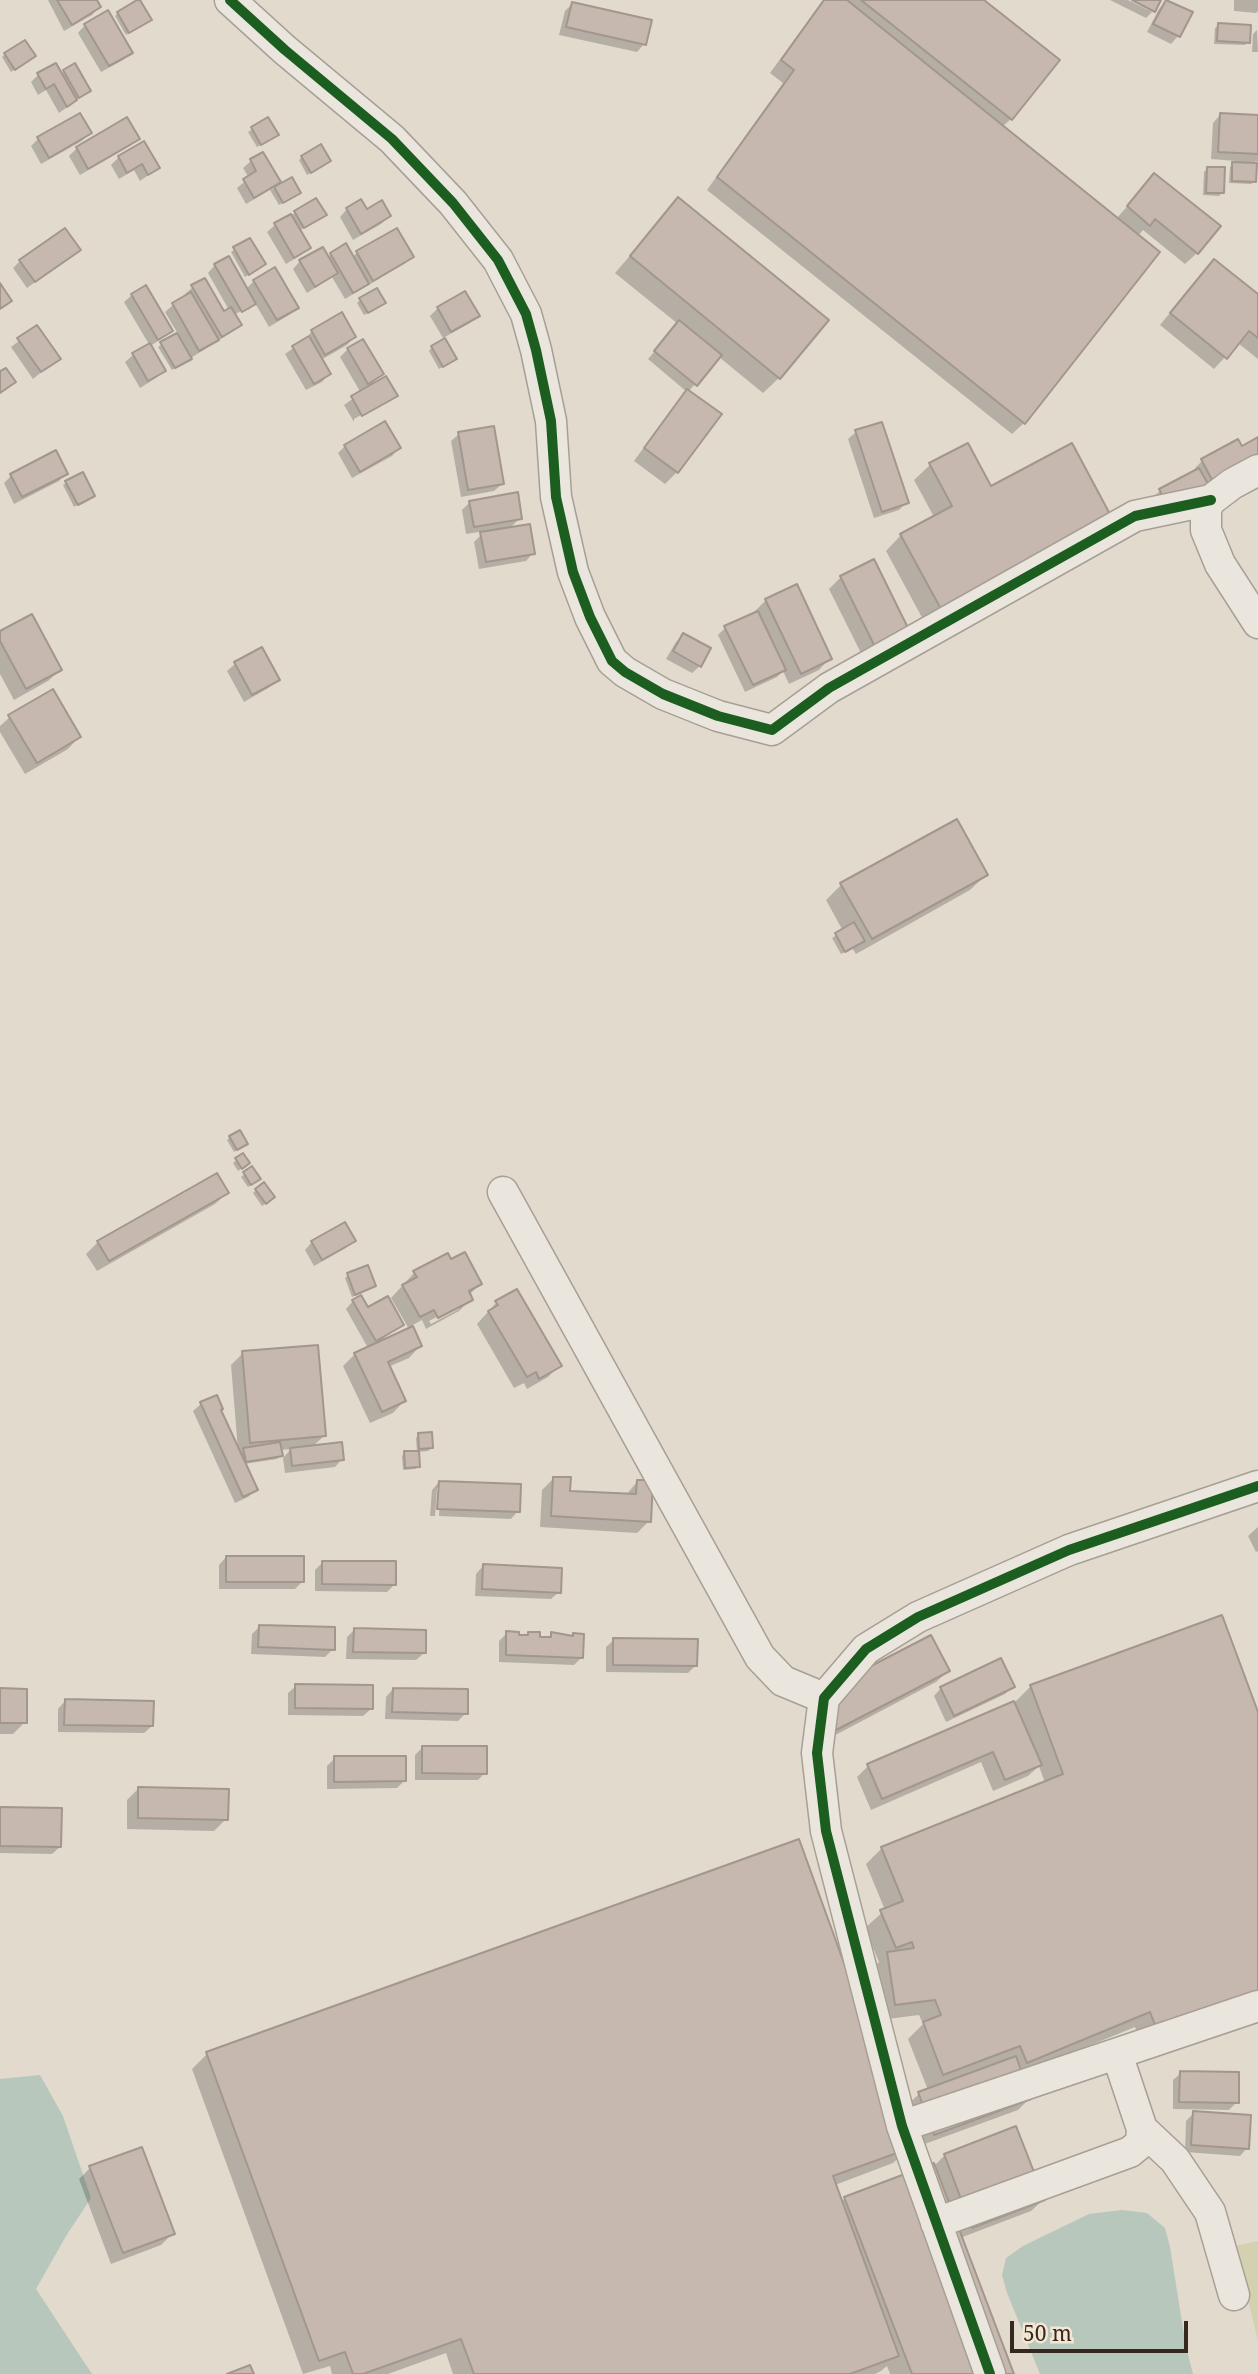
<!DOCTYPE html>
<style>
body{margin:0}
#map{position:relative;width:1258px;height:2374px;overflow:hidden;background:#e2dacd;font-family:"Noto Serif",serif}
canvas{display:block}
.scale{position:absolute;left:1010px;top:2321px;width:178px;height:32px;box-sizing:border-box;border:4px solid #36271f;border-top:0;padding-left:9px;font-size:21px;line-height:24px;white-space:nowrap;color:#36271f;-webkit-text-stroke:5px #f3e7d3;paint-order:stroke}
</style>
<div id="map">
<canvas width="1258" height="2374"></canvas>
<div class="scale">50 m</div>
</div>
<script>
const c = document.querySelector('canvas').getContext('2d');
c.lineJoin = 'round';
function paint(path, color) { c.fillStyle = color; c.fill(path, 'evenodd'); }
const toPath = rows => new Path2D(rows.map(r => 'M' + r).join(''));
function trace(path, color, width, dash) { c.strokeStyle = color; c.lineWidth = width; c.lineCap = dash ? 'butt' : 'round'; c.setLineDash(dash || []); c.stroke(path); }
const green = toPath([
 [1258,2241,1258,2341,1235,2246]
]);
const water = toPath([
 [40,2075,63,2116,91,2198,66,2236,36,2289,92,2374,0,2374,0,2079],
 [1122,2210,1147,2213,1165,2228,1170,2247,1186,2347,1193,2374,1040,2374,1007,2293,1002,2275,1006,2258,1023,2246,1089,2214]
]);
const shadow = toPath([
 [48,0,95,0,99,7,92,15,64,31],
 [823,0,981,0,1011,119,1002,127,1116,219,1155,175,1197,253,1185,264,1143,230,1138,236,1024,423,1012,434,707,190,783,83,770,73],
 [1110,0,1128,0,1152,12,1146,18],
 [1234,0,1258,0,1258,11,1256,13,1234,11],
 [1166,1,1190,13,1178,36,1171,44,1147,32,1159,9],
 [572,4,644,44,637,52,559,35,565,11],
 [118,13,146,22,126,35,115,16],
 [85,25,130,52,123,60,101,72,78,33],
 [1219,25,1248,42,1245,45,1214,44,1215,28],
 [1257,30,1258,52,1252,52,1253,34],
 [5,54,30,59,11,72,2,57],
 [64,71,85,94,59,113,46,90,38,95,31,82,38,75,61,75],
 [1220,115,1258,117,1258,162,1255,161,1255,181,1251,184,1229,183,1230,167,1236,161,1211,159,1213,123],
 [268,120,273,138,257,147,248,132],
 [89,133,82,141,41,164,31,146,38,139],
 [138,139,130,146,80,175,69,156,77,148],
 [119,157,158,168,140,181,134,170,119,179,111,165],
 [302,157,326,164,307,175,299,160],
 [251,161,279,182,272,190,291,179,295,196,279,205,270,190,246,204,237,188,249,178,243,168],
 [1208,168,1222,193,1219,196,1203,195,1204,172],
 [679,199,779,378,763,393,719,357,688,392,719,415,677,472,665,484,634,461,676,403,687,392,648,359,678,324,615,273],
 [347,209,366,211,389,216,381,224,353,240,340,217],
 [295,213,324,215,299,231,308,248,301,255,286,264,267,232,275,225],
 [250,240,261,267,245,277,231,252],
 [79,250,27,288,13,268,20,261],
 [357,253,412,257,404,264,345,299,332,277,307,293,293,269,300,261,327,258,331,254,352,257],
 [215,265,246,289,254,281,296,307,289,315,269,327,255,303,248,310,248,307,234,315,240,325,232,332,172,370,158,347,178,334,165,312,173,305,187,297,185,294,193,287,223,313,229,310,208,273],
 [1203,273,1258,296,1258,359,1238,343,1214,369,1160,325],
 [132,295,171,331,163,338,150,346,164,371,156,378,140,388,125,362,133,355,150,346,124,302],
 [360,300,380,306,364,315,357,303],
 [438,308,478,315,470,323,443,338,430,316],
 [341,314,354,337,347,345,321,360,329,374,322,382,306,390,285,354,305,340,312,331],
 [37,327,58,358,33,379,11,347],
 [432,347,452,362,439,369,429,351],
 [348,349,381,374,369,387,396,395,389,402,389,399,354,419,354,422,344,405,361,393,340,357],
 [856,432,907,502,899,510,874,518,848,439],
 [459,434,502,484,494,491,461,497,451,441],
 [1258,439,1258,458,1205,486,1152,498,1160,491,1196,471,1195,468,1202,461,1241,448],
 [967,445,990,488,1110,518,925,623,886,551,901,535,934,517,914,480,930,465],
 [345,446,399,448,392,456,352,478,338,453],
 [66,473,59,481,14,504,4,483,11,476],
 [67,482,93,496,74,507,63,485],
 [470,502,520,518,509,529,533,553,526,561,479,569,474,542,485,531,466,534,462,510],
 [841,577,909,633,865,661,829,589],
 [766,600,830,658,819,670,789,684,783,671,777,677,745,692,718,635,725,628,755,614,754,612],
 [0,633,60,670,48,681,14,700,0,674],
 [683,635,700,666,692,673,666,659,676,642],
 [261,649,278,679,270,687,244,702,227,671,235,664],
 [10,717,79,737,68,749,25,774,0,732,0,726],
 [986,875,970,890,856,954,852,948,841,954,832,938,843,931,826,900,841,885],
 [230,1137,246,1144,234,1152,227,1140],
 [243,1155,245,1166,238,1171,233,1163],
 [252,1168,255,1182,248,1187,241,1177],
 [256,1190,270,1200,262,1206,253,1193],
 [227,1193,215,1204,97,1271,86,1254,98,1242],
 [354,1240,346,1248,314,1266,305,1250,312,1242],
 [450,1261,480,1284,469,1295,471,1299,459,1311,426,1329,422,1320,411,1326,420,1346,409,1358,388,1367,404,1401,393,1413,370,1423,343,1366,355,1354,368,1348,346,1309,353,1301,402,1325,384,1338,386,1340,409,1329,391,1298,414,1273],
 [459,1305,459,1309,431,1324,429,1321],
 [348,1275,374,1286,352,1297,345,1278],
 [517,1291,560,1365,548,1377,527,1389,524,1383,514,1388,477,1324,496,1303],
 [243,1353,324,1436,312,1447,342,1459,335,1467,285,1473,283,1458,291,1449,280,1450,281,1455,277,1459,244,1464,255,1490,248,1497,235,1503,193,1411,201,1404,220,1411,238,1450,231,1365],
 [419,1434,431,1448,428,1451,418,1452,418,1466,415,1469,403,1470,402,1456,405,1453,417,1453,416,1438],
 [554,1478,568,1493,625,1496,637,1482,649,1521,637,1533,540,1527,542,1490],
 [439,1482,518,1511,511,1519,439,1516,440,1488,437,1488,435,1516,430,1516,432,1490],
 [1258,1527,1258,1551,1256,1552,1248,1536],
 [226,1557,302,1582,295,1589,219,1589,219,1565],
 [323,1562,395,1584,387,1592,315,1591,315,1570],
 [483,1566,559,1592,551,1599,475,1596,476,1574],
 [260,1626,333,1649,325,1657,251,1654,252,1634],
 [354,1630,424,1653,416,1660,346,1659,347,1637],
 [507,1633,525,1637,529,1633,538,1638,547,1639,551,1634,582,1657,574,1665,499,1662,499,1641],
 [614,1640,696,1665,688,1673,606,1672,606,1647],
 [948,1671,936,1682,824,1741,807,1707,818,1696],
 [296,1686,371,1709,363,1716,288,1715,288,1693],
 [1013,1686,1005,1694,946,1722,934,1696,941,1688],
 [1031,1686,1258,1717,1258,2014,1145,2055,1135,2027,1020,2074,1029,2099,1018,2110,922,2145,907,2105,919,2094,928,2090,908,2039,923,2024,919,2015,880,2020,872,1969,879,1962,865,1928,885,1910,866,1864,882,1848,1045,1783,1039,1766,1028,1776,993,1791,981,1762,871,1810,857,1777,868,1766,1015,1702],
 [393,1689,466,1713,458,1721,385,1719,386,1697],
 [0,1690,25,1722,13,1734,0,1734],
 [65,1701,152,1726,144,1733,58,1732,58,1709],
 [423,1747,485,1773,478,1780,415,1780,415,1755],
 [335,1758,404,1781,397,1788,327,1789,327,1766],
 [139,1788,226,1819,214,1831,127,1829,127,1800],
 [0,1810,60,1847,52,1854,0,1853],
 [207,2054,909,2148,893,2163,835,2185,841,2202,845,2198,933,2167,945,2155,1043,2200,1031,2211,960,2238,1012,2374,890,2374,887,2366,881,2371,875,2374,453,2374,446,2353,388,2374,332,2374,330,2366,303,2374,192,2069],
 [1181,2073,1237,2102,1229,2110,1173,2109,1173,2080],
 [1194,2113,1247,2148,1240,2156,1185,2152,1186,2121],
 [90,2168,173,2233,161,2245,111,2264,79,2179]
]);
const building = toPath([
 [57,0,97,0,101,7,72,25,57,0],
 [137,0,140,0,152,20,129,33,117,12,137,0],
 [824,0,847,0,1160,252,1025,424,717,177,794,70,781,60,824,0],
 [861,0,984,0,1060,60,1012,120,861,0],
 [1132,0,1161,0,1155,12,1132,0],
 [1166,0,1193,12,1180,37,1153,24,1166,0],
 [572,2,652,20,646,45,566,27,572,2],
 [108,10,133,53,109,66,84,24,108,10],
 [1218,23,1251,25,1250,43,1217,41,1218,23],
 [25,40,36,56,15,70,4,53,25,40],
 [56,63,77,100,67,107,54,84,46,89,37,73,56,63],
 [75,63,91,91,79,98,63,70,75,63],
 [80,113,92,133,49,158,37,137,80,113],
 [1220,113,1258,115,1258,154,1218,152,1220,113],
 [127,117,140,139,88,169,76,147,127,117],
 [268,117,279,135,261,145,251,127,268,117],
 [144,141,160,168,148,175,142,164,127,173,118,156,144,141],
 [321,144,331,161,311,173,301,156,321,144],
 [263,152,281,182,254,198,243,179,256,171,250,159,263,152],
 [1232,162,1257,163,1256,182,1232,181,1232,162],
 [1207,167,1225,167,1224,193,1206,193,1207,167],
 [1154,173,1221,226,1198,254,1155,219,1150,226,1127,206,1154,173],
 [292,177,301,193,283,203,274,187,292,177],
 [678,197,829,320,780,379,630,256,678,197],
 [316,198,327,215,304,228,294,211,316,198],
 [361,199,367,209,382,200,391,216,361,234,346,208,361,199],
 [291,214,311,248,294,258,274,223,291,214],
 [65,228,81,250,35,282,19,260,65,228],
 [397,228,414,257,373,281,356,251,397,228],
 [250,238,266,264,249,275,233,247,250,238],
 [346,243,369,284,353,293,330,253,346,243],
 [323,247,338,273,315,287,299,260,323,247],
 [229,256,256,304,242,312,214,264,229,256],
 [1214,259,1258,294,1258,338,1249,331,1227,359,1170,313,1214,259],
 [275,267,299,308,277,320,253,280,275,267],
 [205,278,224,311,231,307,242,325,222,337,191,285,205,278],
 [0,283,12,301,0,309,0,283],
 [146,285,173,331,158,340,131,294,146,285],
 [377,288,386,303,368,313,359,298,377,288],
 [465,291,480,316,451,332,437,307,465,291],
 [191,292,219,340,199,351,172,303,191,292],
 [342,312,356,337,325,355,311,330,342,312],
 [679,320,722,355,697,386,654,351,679,320],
 [37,325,61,359,41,372,17,338,37,325],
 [177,333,192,359,175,368,160,342,177,333],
 [309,336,331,374,314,384,292,346,309,336],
 [445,338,457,359,443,367,431,346,445,338],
 [363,339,384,374,368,384,347,348,363,339],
 [150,343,166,371,148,381,132,353,150,343],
 [6,368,16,382,0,393,0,371,6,368],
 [386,376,398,396,362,416,351,396,386,376],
 [687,389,722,414,678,473,644,448,687,389],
 [385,421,401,448,360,472,344,445,385,421],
 [882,422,909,503,882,512,855,430,882,422],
 [494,426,504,484,468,490,458,432,494,426],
 [1258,437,1258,456,1212,480,1201,459,1238,439,1242,446,1258,437],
 [968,443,991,486,1072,443,1112,518,941,609,900,534,952,506,929,463,968,443],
 [56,450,68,474,22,497,10,474,56,450],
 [1199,468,1208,484,1167,505,1159,489,1199,468],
 [83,472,95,496,78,505,65,481,83,472],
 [518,492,522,519,474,527,469,501,518,492],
 [530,524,535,554,486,562,480,532,530,524],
 [874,559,911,634,877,651,840,576,874,559],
 [797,584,832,659,801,674,765,599,797,584],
 [758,611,786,670,753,685,724,626,758,611],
 [32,614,62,670,26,689,0,641,0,631,32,614],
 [683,633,711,648,701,667,673,651,683,633],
 [262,647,280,680,252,695,234,662,262,647],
 [53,689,81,737,37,763,8,715,53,689],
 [957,819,988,875,872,939,840,883,957,819],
 [854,922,865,941,845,952,835,933,854,922],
 [240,1130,248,1144,237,1150,229,1136,240,1130],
 [243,1153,250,1163,242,1169,235,1158,243,1153],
 [252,1166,261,1179,251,1185,243,1172,252,1166],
 [217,1173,229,1193,109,1261,97,1241,217,1173],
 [264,1182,275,1197,266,1204,255,1189,264,1182],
 [345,1222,356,1241,322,1260,311,1241,345,1222],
 [465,1252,482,1284,469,1291,473,1300,438,1318,434,1310,420,1317,402,1285,417,1277,413,1271,448,1253,451,1259,465,1252],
 [368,1265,376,1286,355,1295,347,1273,368,1265],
 [517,1289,562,1366,539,1379,536,1372,527,1377,488,1311,498,1305,495,1301,517,1289],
 [361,1295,368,1307,388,1296,404,1325,376,1341,352,1300,361,1295],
 [413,1326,422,1346,388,1362,406,1401,382,1412,354,1353,413,1326],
 [318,1345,326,1436,250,1443,242,1351,318,1345],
 [217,1395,223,1409,221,1410,258,1490,243,1497,200,1402,217,1395],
 [432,1432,433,1448,419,1449,418,1433,432,1432],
 [280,1442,283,1456,246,1462,243,1448,280,1442],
 [342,1442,344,1460,292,1466,290,1448,342,1442],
 [404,1451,419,1451,420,1467,405,1468,404,1451],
 [553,1477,571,1477,570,1491,636,1494,637,1480,653,1480,651,1522,551,1516,553,1477],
 [439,1481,521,1484,520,1512,437,1509,439,1481],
 [226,1556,304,1556,304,1582,226,1582,226,1556],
 [322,1561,396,1561,396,1585,322,1584,322,1561],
 [483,1564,562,1568,561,1593,482,1589,483,1564],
 [1222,1615,1258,1712,1258,2005,1161,2040,1150,2012,1027,2063,1020,2046,943,2075,923,2022,941,2015,935,2000,895,2005,887,1952,914,1948,912,1942,896,1948,880,1910,903,1901,881,1847,1063,1774,1030,1685,1222,1615],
 [259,1625,335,1627,335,1650,258,1647,259,1625],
 [354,1628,426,1630,426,1653,353,1652,354,1628],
 [506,1631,519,1632,519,1635,528,1635,528,1632,540,1632,540,1637,551,1637,551,1632,573,1636,573,1633,584,1634,583,1658,506,1655,506,1631],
 [931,1635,950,1671,836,1730,817,1694,931,1635],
 [613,1638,698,1639,697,1666,613,1665,613,1638],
 [1001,1658,1015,1687,954,1716,940,1687,1001,1658],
 [295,1684,373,1685,373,1709,295,1708,295,1684],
 [0,1688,27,1689,27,1723,0,1723,0,1688],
 [393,1688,468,1689,468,1714,392,1712,393,1688],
 [65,1699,154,1701,153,1726,64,1725,65,1699],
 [1014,1701,1042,1765,1005,1780,993,1752,882,1799,867,1764,1014,1701],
 [422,1746,487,1746,487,1774,422,1773,422,1746],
 [334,1756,406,1756,406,1781,334,1782,334,1756],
 [138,1787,229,1789,228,1820,138,1818,138,1787],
 [0,1807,62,1808,61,1847,0,1846,0,1807],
 [799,1839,911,2148,833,2176,899,2356,850,2374,474,2374,461,2339,363,2374,353,2374,345,2352,319,2361,206,2052,799,1839],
 [1016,2056,1031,2099,934,2135,918,2092,1016,2056],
 [1180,2071,1239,2072,1239,2103,1179,2102,1180,2071],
 [1193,2111,1251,2115,1249,2149,1191,2145,1193,2111],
 [1016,2126,1045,2200,972,2228,944,2154,1016,2126],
 [142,2147,175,2234,123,2253,89,2166,142,2147],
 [934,2163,1014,2374,912,2374,844,2197,934,2163],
 [250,2365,254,2374,227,2374,250,2365]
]);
const minor = toPath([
 [230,0,285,50,392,139,453,203,498,260,526,314,536,350,551,421,556,497,573,572,590,617,612,661,625,672,663,694,718,716,772,730,829,688,1135,516,1211,500],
 [1258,470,1232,484,1211,500,1206,508,1206,530,1220,564,1258,623],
 [503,1192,760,1657,783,1681,824,1698],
 [902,2126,1258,2006],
 [1142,2129,1175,2160,1210,2212,1234,2295],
 [936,2223,1130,2152,1141,2143,1142,2129,1117,2054],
 [990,2374,902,2126,826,1831,817,1753,824,1698,866,1649,918,1617,1069,1550,1258,1486]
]);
const cycleway = toPath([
 [230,0,285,50,392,139,453,203,498,260,526,314,536,350,551,421,556,497,573,572,590,617,612,661,625,672,663,694,718,716,772,730,829,688,1135,516,1211,500],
 [990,2374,902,2126,826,1831,817,1753,824,1698,866,1649,918,1617,1069,1550,1258,1486]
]);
paint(green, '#d4d1b0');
paint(water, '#b7c7bc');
paint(shadow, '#0003');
paint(building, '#c6b8ae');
trace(building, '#a2968d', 2);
trace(minor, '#a79f96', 33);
trace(minor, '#eae6de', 30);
trace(cycleway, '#1b5e20', 10);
</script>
